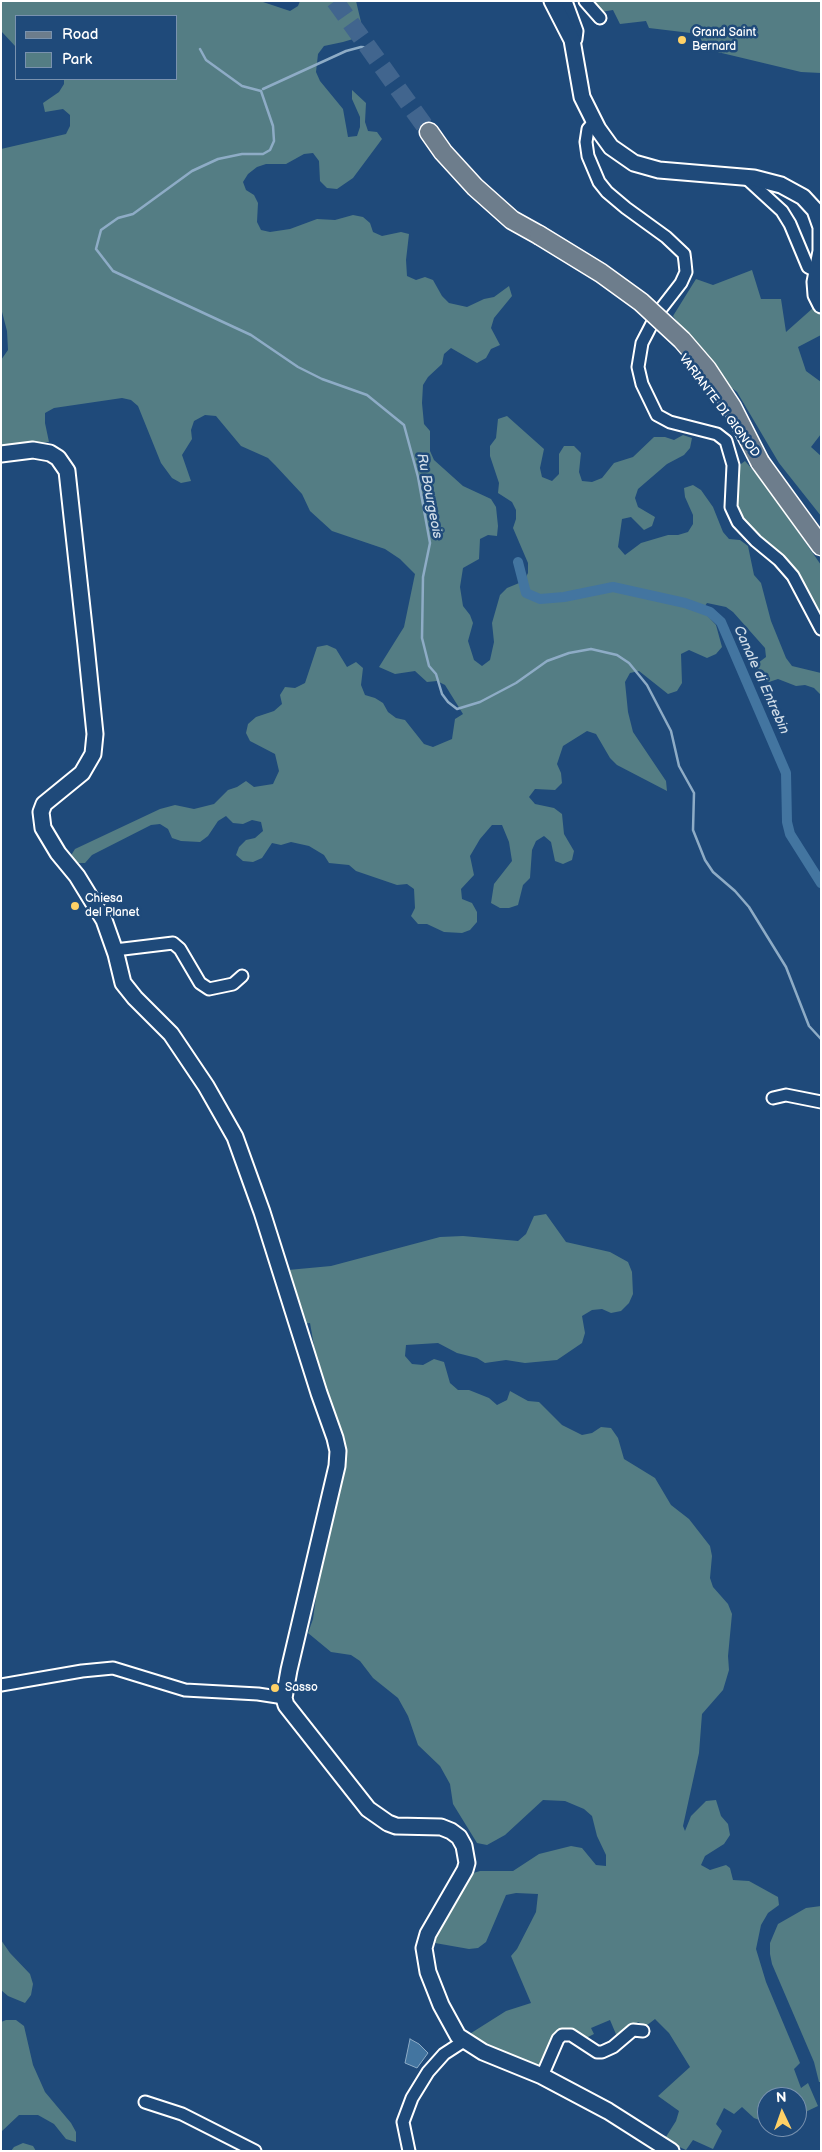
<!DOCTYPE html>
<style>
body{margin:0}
#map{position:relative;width:822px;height:2152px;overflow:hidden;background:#1f4a7a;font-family:"Balsamiq Sans",sans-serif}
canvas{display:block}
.frame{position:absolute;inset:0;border:2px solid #fff;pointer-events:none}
.legend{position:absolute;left:15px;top:15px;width:162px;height:65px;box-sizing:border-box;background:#1f4a7a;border:1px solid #7992af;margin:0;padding:6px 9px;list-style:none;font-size:15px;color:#fff}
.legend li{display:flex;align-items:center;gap:10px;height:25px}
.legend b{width:25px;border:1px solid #7992af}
.north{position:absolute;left:757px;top:2087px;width:50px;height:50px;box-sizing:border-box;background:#1f4a7a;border:1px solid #7992af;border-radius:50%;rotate:357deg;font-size:14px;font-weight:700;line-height:20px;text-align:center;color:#fff}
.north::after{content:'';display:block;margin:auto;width:18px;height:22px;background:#ffd166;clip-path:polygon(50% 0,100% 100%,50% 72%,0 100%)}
</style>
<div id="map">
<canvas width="822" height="2152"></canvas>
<div class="frame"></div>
<ul class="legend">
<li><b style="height:6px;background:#6d7d8c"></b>Road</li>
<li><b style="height:14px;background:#547d84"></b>Park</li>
</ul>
<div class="north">N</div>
</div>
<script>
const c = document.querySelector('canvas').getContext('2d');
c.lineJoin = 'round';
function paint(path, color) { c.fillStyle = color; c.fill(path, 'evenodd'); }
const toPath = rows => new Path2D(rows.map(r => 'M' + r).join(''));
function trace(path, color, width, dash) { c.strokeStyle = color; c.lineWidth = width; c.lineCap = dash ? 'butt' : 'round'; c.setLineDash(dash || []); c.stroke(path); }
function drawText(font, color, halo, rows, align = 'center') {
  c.font = font + ' "Balsamiq Sans",sans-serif'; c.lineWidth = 5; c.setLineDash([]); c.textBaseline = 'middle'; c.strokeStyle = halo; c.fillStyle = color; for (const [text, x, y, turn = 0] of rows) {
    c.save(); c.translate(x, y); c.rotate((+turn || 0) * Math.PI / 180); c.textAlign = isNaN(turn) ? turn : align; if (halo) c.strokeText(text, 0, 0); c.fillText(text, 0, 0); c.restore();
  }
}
const green = toPath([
 [1,1,260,1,290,11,298,6,300,1,356,1,361,22,360,32,353,39,343,42,324,46,318,54,316,72,320,81,343,109,348,137,357,136,360,127,360,117,352,99,352,90,366,103,365,122,368,131,377,132,382,139,353,178,337,189,327,188,320,181,319,161,313,153,304,154,286,164,266,164,257,167,248,174,243,182,246,190,254,195,258,203,257,222,261,230,270,232,290,229,317,219,335,220,353,215,363,217,370,223,373,232,382,236,401,232,409,234,406,260,407,276,416,280,425,277,433,280,442,296,449,303,467,307,484,299,494,297,509,286,512,296,494,318,491,328,500,345,491,349,486,358,477,363,451,348,444,354,442,364,428,377,423,385,422,403,424,424,430,431,430,451,434,460,463,486,491,499,496,507,498,526,497,536,488,535,480,539,479,559,463,568,460,587,463,606,470,615,473,623,468,641,474,660,482,666,490,660,494,642,492,623,500,595,507,588,524,581,528,573,528,563,513,528,516,519,516,510,512,502,498,493,499,483,490,456,490,446,496,438,498,419,507,416,544,449,540,468,542,477,552,481,559,474,559,454,564,446,574,446,581,453,579,472,582,481,592,482,602,478,614,463,633,457,654,437,665,437,674,440,683,435,692,438,690,448,684,455,667,464,638,489,635,498,638,507,655,517,652,526,644,530,631,517,622,519,618,547,625,555,641,543,668,535,678,535,688,532,693,524,693,515,685,497,684,488,693,485,701,490,713,507,723,532,729,539,740,540,748,546,754,575,761,583,771,621,786,658,792,666,821,673,821,695,814,688,805,685,796,686,778,679,769,682,760,680,755,673,758,663,766,657,765,648,733,612,726,607,707,603,702,610,716,625,722,647,716,654,707,658,689,650,681,654,682,683,677,691,668,694,639,671,630,673,625,682,628,712,633,732,666,781,667,791,617,765,610,758,596,734,587,731,563,746,557,764,561,773,562,783,555,790,535,789,529,797,535,804,554,808,562,814,564,834,574,851,572,860,563,864,555,861,551,842,544,836,536,841,532,850,530,878,523,885,518,905,509,908,500,908,491,903,494,884,512,861,509,842,502,825,492,825,480,839,470,856,474,875,461,889,462,899,472,903,477,912,477,922,470,930,462,933,444,932,427,924,418,924,411,916,415,908,414,889,407,884,397,885,356,871,349,865,329,863,324,855,309,846,291,842,281,845,272,843,262,858,253,862,243,861,236,855,239,847,246,840,255,838,263,831,261,822,252,820,243,824,233,823,226,816,218,821,208,836,200,842,181,841,172,838,168,829,160,824,151,825,92,855,85,863,76,863,70,857,75,849,160,809,175,805,194,809,214,804,228,790,237,787,246,781,254,787,273,784,279,771,275,754,250,741,246,733,248,724,256,717,274,711,282,704,280,695,285,687,295,688,305,683,317,647,327,645,336,649,347,667,356,662,363,668,361,685,365,695,375,698,383,703,388,712,396,718,405,720,424,744,433,747,452,739,455,719,463,714,445,685,437,681,427,682,415,671,395,674,379,667,404,627,415,574,400,559,385,549,332,531,310,511,302,494,275,465,268,458,241,446,216,416,205,415,194,421,191,430,192,439,182,455,191,481,181,483,172,478,161,463,138,406,131,400,122,398,54,408,45,413,45,423,49,442,10,447,1,445,1,360,8,350,7,331,1,308,1,149,66,134,70,126,70,115,63,109,45,112,43,103,59,92,64,84,64,79,176,79,176,16,16,16,16,47,1,31],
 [593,1,821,1,821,73,801,72,705,49,699,34,649,28,646,21,620,24,613,10,601,12],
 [752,270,761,299,781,299,786,332,813,308,821,316,821,335,798,347,806,371,821,382,821,434,811,447,821,456,821,516,779,463,737,392,728,385,689,339,673,316,696,279,713,285],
 [745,461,764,483,821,565,821,622,797,577,740,519,735,508,737,467],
 [546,1214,566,1242,610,1252,628,1262,632,1272,633,1294,629,1303,621,1311,611,1313,602,1309,592,1310,582,1316,585,1333,582,1343,557,1360,525,1363,506,1360,485,1363,477,1358,457,1353,438,1343,406,1345,405,1356,412,1364,423,1365,434,1359,444,1362,450,1383,458,1390,469,1390,489,1398,497,1405,507,1400,510,1391,528,1401,539,1402,562,1425,582,1435,592,1433,601,1427,611,1428,618,1438,624,1459,655,1478,671,1505,689,1519,710,1546,712,1556,710,1578,713,1587,728,1604,732,1614,728,1656,729,1670,723,1690,702,1714,699,1753,683,1826,685,1831,691,1816,706,1801,716,1800,721,1816,728,1824,730,1835,724,1844,705,1856,701,1865,710,1870,726,1865,730,1868,733,1880,749,1881,778,1897,779,1905,768,1913,761,1925,756,1949,766,1982,800,2063,794,2069,801,2088,808,2083,818,2106,797,2116,797,2097,767,2097,767,2123,754,2118,742,2107,734,2114,724,2108,716,2124,722,2131,713,2149,693,2140,686,2150,664,2140,676,2121,679,2111,658,2096,690,2067,669,2033,655,2019,646,2026,638,2022,618,2039,610,2020,591,2028,594,2034,584,2039,566,2029,561,2032,538,2070,479,2044,468,2035,506,2011,531,2003,511,1956,517,1949,536,1912,538,1894,516,1893,506,1895,486,1942,478,1948,469,1949,435,1943,431,1939,470,1874,480,1871,513,1871,539,1854,571,1846,582,1848,596,1865,606,1866,606,1855,597,1836,592,1816,584,1809,565,1801,543,1800,505,1835,487,1845,477,1843,453,1804,450,1784,440,1766,418,1745,408,1716,398,1698,373,1678,360,1661,351,1655,331,1652,308,1633,313,1619,322,1552,344,1460,319,1375,310,1323,303,1324,288,1270,331,1266,440,1237,463,1236,518,1241,526,1234,534,1216],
 [821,1906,821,2082,819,2082,814,2062,772,1964,770,1954,770,1943,778,1924,806,1908],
 [1,1940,10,1953,30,1974,33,1984,31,1995,25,2003,8,1996,1,1990],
 [6,2020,16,2020,24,2026,33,2065,45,2092,71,2123,76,2132,76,2142,66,2139,54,2124,38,2115,19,2115,1,2132,1,2022],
 [23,2143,33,2146,36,2151,11,2151,14,2147]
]);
const water = toPath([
 [410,2039,419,2044,428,2053,417,2068,405,2063,410,2039]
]);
const stream = toPath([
 [200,49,206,60,242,86,261,91,273,126,274,141,270,150,263,154,242,154,218,159,192,171,133,214,118,218,101,230,96,249,113,271,251,335,298,367,322,379,367,395,404,425,418,477,430,543,423,577,422,638,429,666,436,674,442,694,448,702,457,709,480,702,516,683,547,661,569,653,591,649,617,655,629,663,647,685,671,731,679,766,694,793,693,830,705,860,713,872,735,891,749,907,786,967,809,1026,821,1039],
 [263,89,346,51,361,47,375,48]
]);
const canal = toPath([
 [518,562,526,593,540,599,564,597,613,587,685,603,710,612,721,622,786,773,787,822,790,834,821,883]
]);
const primaryTunnel = toPath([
 [335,1,429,132]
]);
const street = toPath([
 [566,1,577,31,576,39,572,40],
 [585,1,600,18],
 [594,122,588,129,586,142,588,156,599,182,607,192,626,208,666,237,684,254,685,262,686,272,681,283,657,314,642,343,638,367,642,384,657,415,670,422,717,434,726,441,733,465,731,507,738,522,756,541,779,560,793,576,821,629],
 [746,178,782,211,790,224,808,267,816,271],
 [115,950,173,943,180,949,200,983,209,989,233,984,242,976],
 [773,1098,786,1095,821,1102],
 [1,1685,82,1671,113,1668,185,1690,258,1694,284,1698],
 [542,2076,558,2039,562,2035,571,2035,597,2052,602,2052,613,2047,633,2030,643,2031],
 [145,2102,182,2114,255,2151],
 [409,2151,403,2122,412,2098,428,2072,444,2054,464,2041]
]);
const secondary = toPath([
 [552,1,572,40,582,97,598,129,611,147,634,163,659,170,754,178,781,185,803,197,815,210,821,227,821,251,815,282,816,295,821,305],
 [1,454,33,450,50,453,58,458,67,471,86,645,95,734,93,754,82,773,44,804,41,812,43,828,58,853,77,876,104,920,116,954,123,983,135,998,171,1034,206,1086,235,1137,262,1212,319,1393,335,1438,338,1451,337,1466,289,1670,284,1698,286,1705,368,1809,388,1823,396,1826,441,1827,451,1831,459,1837,464,1846,467,1863,465,1870,428,1934,424,1948,428,1972,441,2005,458,2036,483,2052,542,2076,608,2111,671,2151]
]);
const primary = toPath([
 [429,132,443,152,475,187,512,220,539,235],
 [760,462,821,546]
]);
const primaryBridge = toPath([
 [539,235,601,273,641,302,682,340,707,369,732,407,760,462]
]);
const markers = [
 [682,40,5,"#ffd166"],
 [75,906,5,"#ffd166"],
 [275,1688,5,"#ffd166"]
];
const poiNames = [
 ["Grand Saint",692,33],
 ["Bernard",692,47],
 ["Chiesa",85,899],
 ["del Planet",85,913],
 ["Sasso",285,1688]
];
const streetNames = [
 ["VARIANTE DI GIGNOD",719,406,53]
];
const waterNames = [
 ["Ru Bourgeois",429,496,79],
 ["Canale di Entrebin",761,680,66]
];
paint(green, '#547d84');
paint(water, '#4375a0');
trace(water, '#8eacc6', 1);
trace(stream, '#8eacc6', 2.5);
trace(canal, '#4375a0', 10);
trace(primaryTunnel, '#41658e', 18, [18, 9]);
trace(street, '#fff', 15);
trace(secondary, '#fff', 19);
trace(primary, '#fff', 21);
trace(street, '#1f4a7a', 11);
trace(secondary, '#1f4a7a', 15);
trace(primary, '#6d7d8c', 18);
trace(primaryBridge, '#fff', 21, []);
trace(primaryBridge, '#6d7d8c', 18);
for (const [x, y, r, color] of markers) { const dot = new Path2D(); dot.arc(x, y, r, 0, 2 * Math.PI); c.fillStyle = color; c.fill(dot); trace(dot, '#1f4a7a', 2); }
drawText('12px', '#fff', '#1f4a7a', poiNames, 'left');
drawText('12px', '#fff', '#1f4a7a', streetNames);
drawText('italic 14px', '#d0dce7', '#1f4a7a', waterNames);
</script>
